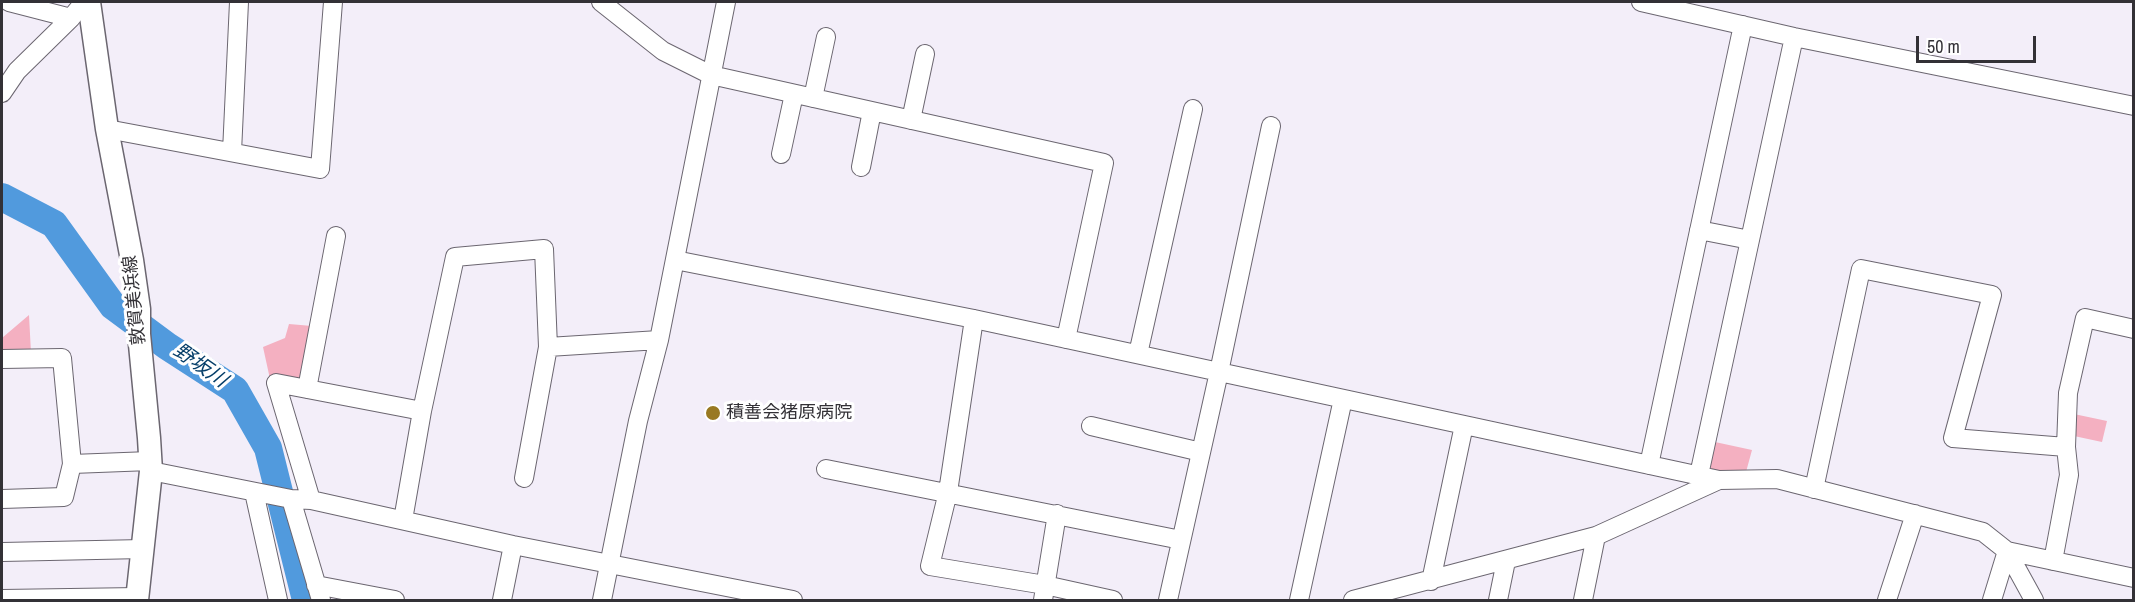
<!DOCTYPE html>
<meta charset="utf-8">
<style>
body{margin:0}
#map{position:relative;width:2135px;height:602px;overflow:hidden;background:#f3eef9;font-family:"Archivo Narrow",sans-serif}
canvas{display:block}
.frame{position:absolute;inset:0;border:3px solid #333136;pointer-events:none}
.scale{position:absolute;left:1916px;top:36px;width:120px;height:27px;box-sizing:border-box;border:3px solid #333136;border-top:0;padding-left:8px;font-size:18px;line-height:21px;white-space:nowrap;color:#333136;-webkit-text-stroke:4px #fff;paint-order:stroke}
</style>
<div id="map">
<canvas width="2135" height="602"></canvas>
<div class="frame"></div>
<div class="scale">50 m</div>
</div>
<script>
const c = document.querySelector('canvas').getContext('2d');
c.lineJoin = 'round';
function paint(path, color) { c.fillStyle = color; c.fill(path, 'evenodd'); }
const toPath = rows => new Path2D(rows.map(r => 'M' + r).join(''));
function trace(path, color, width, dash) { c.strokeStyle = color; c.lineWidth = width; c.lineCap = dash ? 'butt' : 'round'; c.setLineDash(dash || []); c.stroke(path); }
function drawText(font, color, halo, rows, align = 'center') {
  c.font = font + ' "Archivo Narrow","Noto Sans JP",sans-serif'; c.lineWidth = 6; c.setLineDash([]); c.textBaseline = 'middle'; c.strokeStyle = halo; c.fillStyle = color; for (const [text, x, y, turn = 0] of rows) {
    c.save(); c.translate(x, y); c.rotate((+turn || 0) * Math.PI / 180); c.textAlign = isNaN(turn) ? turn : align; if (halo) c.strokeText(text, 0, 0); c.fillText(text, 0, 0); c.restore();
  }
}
const green = toPath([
 [29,315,31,353,2,354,2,338],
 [289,324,312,326,303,377,295,384,270,379,263,347,285,338],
 [2074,414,2107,421,2102,442,2074,436],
 [1715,442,1752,450,1746,472,1723,476,1710,469]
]);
const river = toPath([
 [2,197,54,224,113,306,167,346,235,390,268,448,306,600]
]);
const minor = toPath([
 [9,2,71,18],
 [601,2,663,51,711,75,1104,163,1066,339],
 [1641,2,1794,37,2134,106],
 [2,93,17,71,71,18,84,2],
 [813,98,826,37],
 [911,120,925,54],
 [107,129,320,169,333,2],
 [232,152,239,2],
 [781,154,794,94],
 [861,167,872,111],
 [1699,230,1750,240],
 [675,260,974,319,1719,480,1777,479,1983,532,2007,551,2034,600],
 [974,319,948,492,930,566,1045,585,1113,600],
 [548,347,659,340],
 [1138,354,1193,109],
 [2,359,62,358,72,464,64,497,2,499],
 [307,389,336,236],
 [1091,426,1201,452],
 [72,464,150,461],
 [1649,465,1743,25],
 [826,469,1181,540],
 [151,471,291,499,311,500,513,545,793,600],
 [1699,475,1794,37],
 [1814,489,1861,269,1992,295,1953,438,2066,447,2068,393,2085,318,2134,329],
 [254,492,278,600],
 [291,499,321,600],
 [311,500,276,383,422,411],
 [403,520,422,411,455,257,544,249,548,347,524,478],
 [2007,551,2134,578],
 [2,552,143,549],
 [2053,561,2069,475,2066,447],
 [1431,581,1464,425],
 [316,585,395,600],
 [2,599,138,597],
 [502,600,513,545],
 [602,600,638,421,659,340,726,2],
 [1043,600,1057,514],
 [1168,600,1219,372,1271,126],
 [1299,600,1343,399],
 [1353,600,1596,536,1719,480],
 [1498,600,1506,561],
 [1583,600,1596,536],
 [1887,600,1915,514],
 [1992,600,2007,551]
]);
const major = toPath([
 [89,2,107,129,132,260,139,309,139,334,149,438,151,471,137,600]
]);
const markers = [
 [713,413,8,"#997922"]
];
const streetNames = [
 ["敦賀美浜線",135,300,-96]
];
const poiNames = [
 ["積善会猪原病院",726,413]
];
const waterNames = [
 ["野坂川",200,366,35]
];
paint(green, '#f4b0c1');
trace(river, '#519add', 28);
trace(minor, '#6b6670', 20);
trace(major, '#6b6670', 25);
trace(minor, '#fff', 18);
trace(major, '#fff', 22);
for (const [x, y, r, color] of markers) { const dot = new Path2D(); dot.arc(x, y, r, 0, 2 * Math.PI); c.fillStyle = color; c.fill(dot); trace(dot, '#fff', 2); }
drawText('18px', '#333136', '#fff', streetNames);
drawText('18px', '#333136', '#fff', poiNames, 'left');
drawText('italic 20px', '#053e69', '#fff', waterNames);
</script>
